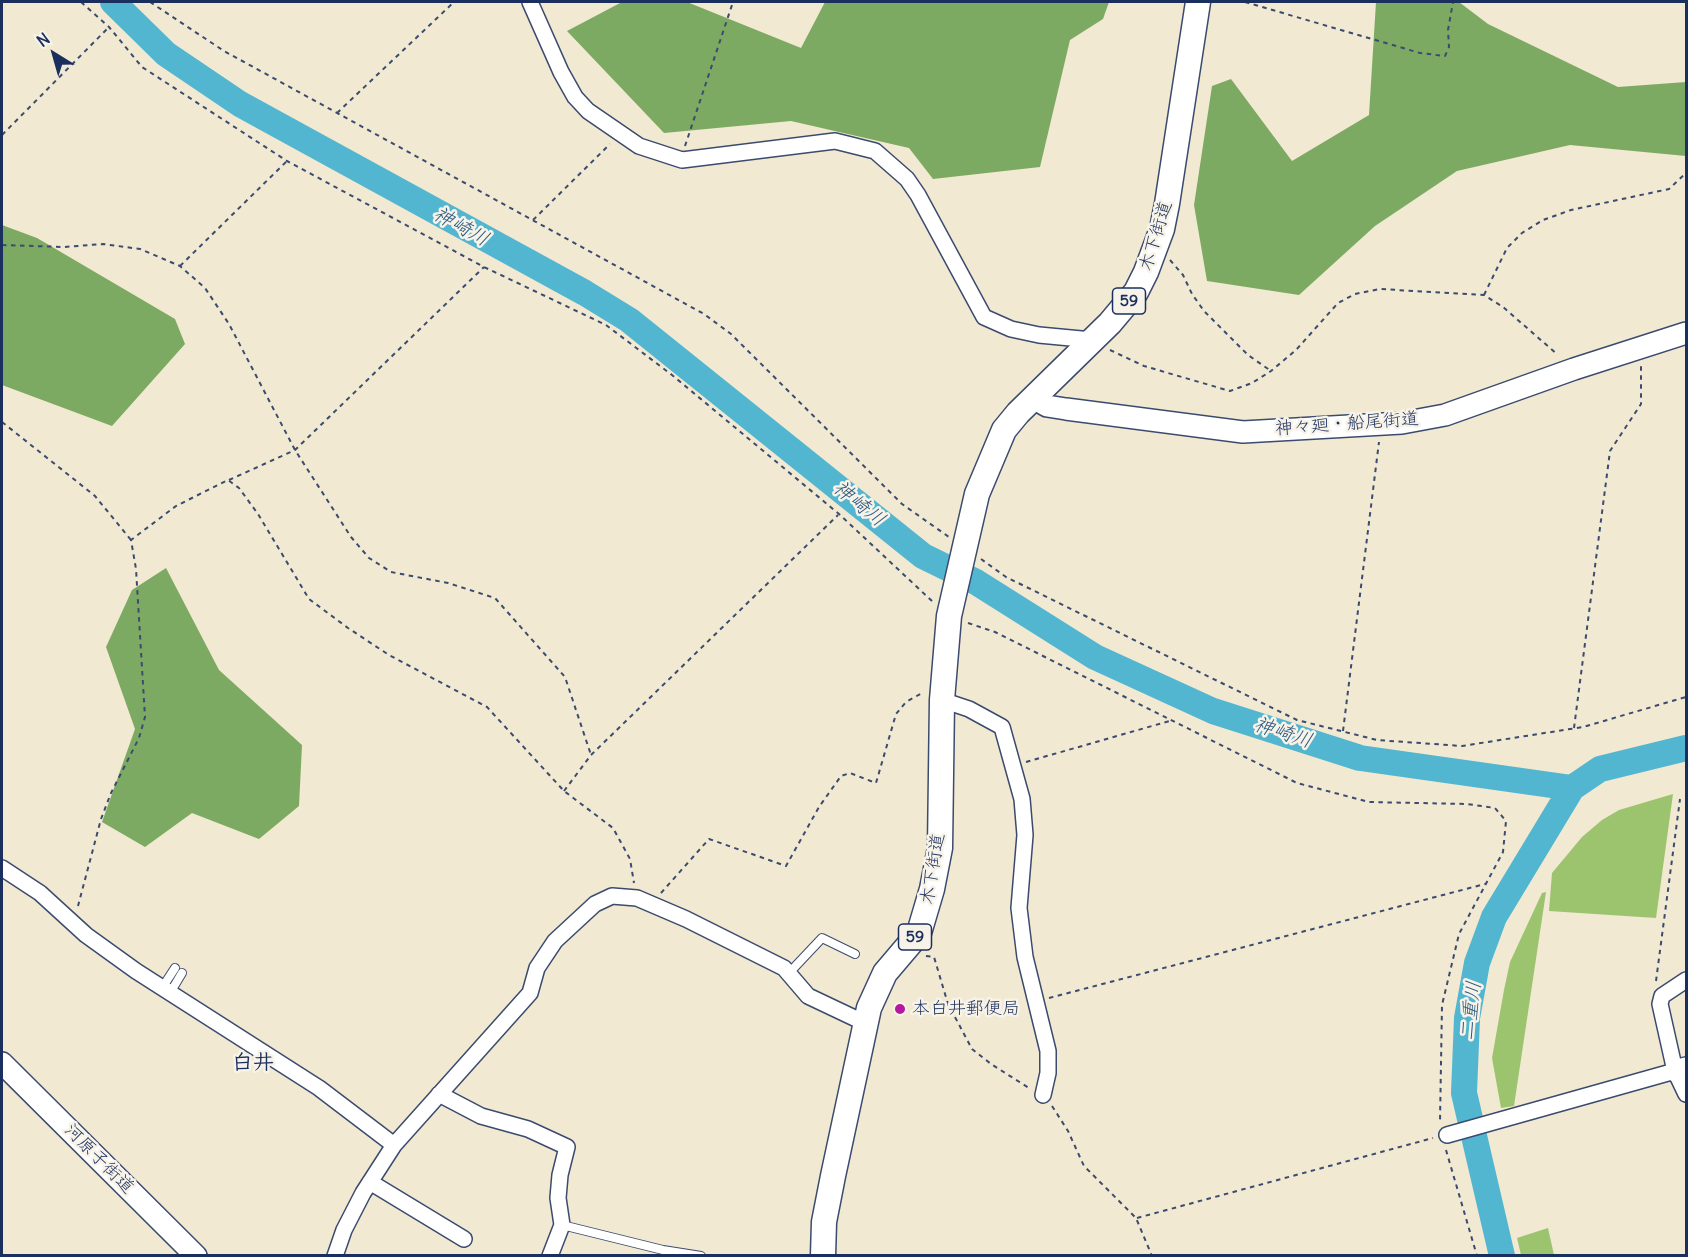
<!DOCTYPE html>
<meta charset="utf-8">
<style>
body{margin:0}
#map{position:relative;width:1688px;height:1257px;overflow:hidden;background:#f1e9d1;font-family:Delius,sans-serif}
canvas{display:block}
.frame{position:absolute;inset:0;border:3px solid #1b2f5e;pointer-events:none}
.north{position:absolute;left:24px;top:24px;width:60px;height:60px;-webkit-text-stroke:4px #f7f3e8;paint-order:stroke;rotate:323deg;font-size:16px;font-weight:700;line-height:24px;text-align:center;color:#1b2f5e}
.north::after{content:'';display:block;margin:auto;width:21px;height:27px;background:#1b2f5e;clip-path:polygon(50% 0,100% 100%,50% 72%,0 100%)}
</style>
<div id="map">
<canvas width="1688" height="1257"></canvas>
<div class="frame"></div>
<div class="north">N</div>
</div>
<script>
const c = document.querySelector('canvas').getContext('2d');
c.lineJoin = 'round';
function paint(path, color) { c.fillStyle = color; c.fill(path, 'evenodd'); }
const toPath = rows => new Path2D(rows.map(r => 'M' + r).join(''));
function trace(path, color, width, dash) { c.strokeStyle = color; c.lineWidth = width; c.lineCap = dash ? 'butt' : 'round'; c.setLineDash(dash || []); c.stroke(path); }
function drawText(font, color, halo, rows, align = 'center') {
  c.font = font + ' Delius,"Klee One",sans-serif'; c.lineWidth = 5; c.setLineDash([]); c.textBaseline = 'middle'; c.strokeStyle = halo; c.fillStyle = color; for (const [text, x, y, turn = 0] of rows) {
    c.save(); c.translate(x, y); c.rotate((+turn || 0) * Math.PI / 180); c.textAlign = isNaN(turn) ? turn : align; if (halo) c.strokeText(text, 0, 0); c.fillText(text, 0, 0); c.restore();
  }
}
const green = toPath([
 [1673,794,1656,918,1549,911,1552,873,1582,837,1602,820,1619,810],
 [1546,892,1514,1106,1501,1108,1492,1058,1504,990,1510,962,1542,893],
 [1548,1228,1554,1255,1521,1255,1517,1238]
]);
const forest = toPath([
 [622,2,687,2,801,48,825,2,1109,2,1103,19,1070,40,1040,167,933,179,909,148,791,121,664,133,567,31],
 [1376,2,1459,2,1488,24,1618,87,1686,82,1686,156,1570,145,1457,171,1375,226,1299,295,1207,281,1194,205,1212,86,1231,79,1292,161,1369,115],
 [2,225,37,238,175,319,185,344,112,426,2,385],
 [166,568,219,670,302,745,299,806,259,839,192,813,145,847,102,822,135,729,106,647,132,590]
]);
const river = toPath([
 [113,2,166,54,240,104,585,293,629,320,923,556,976,582,1095,657,1213,711,1360,758,1572,788,1600,769,1686,748],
 [1502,1256,1464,1093,1467,1018,1477,963,1494,917,1572,788]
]);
const path = toPath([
 [81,2,109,27,142,67,287,161,484,267,606,325,672,375,839,514,933,602],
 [150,2,224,51,704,314,731,334,902,504,949,537],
 [1245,2,1420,53,1445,56,1449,47,1448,30,1453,2],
 [337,113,454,2],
 [2,135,109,27],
 [685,146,733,2],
 [533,220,610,144],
 [2,245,64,247,103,244,140,249,180,266,205,288,229,324,295,450,351,537,369,558,391,572,448,583,495,598,565,677,591,755],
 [1170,260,1183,275,1192,294,1204,311,1248,355,1271,371],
 [180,266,287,161],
 [1484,295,1507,248,1522,233,1543,220,1571,210,1669,189,1686,173],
 [1110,350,1144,366,1230,391,1252,383,1271,371,1296,350,1338,303,1355,294,1380,289,1484,295,1503,307,1558,355],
 [2,422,95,496,131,540],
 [229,480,295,450,484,267],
 [981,559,1006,577,1297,720,1377,740,1462,746,1583,727,1686,697],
 [968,623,995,632,1297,783,1369,802,1467,804,1495,808,1506,821,1503,852,1459,934,1442,1005,1440,1121],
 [1574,728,1610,451,1641,404,1641,365],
 [1343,731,1379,442],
 [1026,762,1173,720],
 [564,791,591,755,838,515],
 [661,893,709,839,786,866,819,807,841,776,850,773,876,783,896,714,906,702,922,693],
 [78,906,101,819,111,793,139,738,145,717,136,569,131,540,176,506,228,480,239,488,258,514,309,599,348,628,389,655,487,707,564,791,613,828,630,859,634,883],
 [926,956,934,957,948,1004,972,1049,991,1064,1029,1088],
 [1656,981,1680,799],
 [1049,998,1485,884],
 [1052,1106,1068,1131,1084,1166,1136,1218,1152,1256],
 [1446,1150,1477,1256],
 [1137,1218,1433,1138]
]);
const lane = toPath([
 [789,973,822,938,855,954],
 [162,988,175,968],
 [170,993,182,973],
 [562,1225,663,1250,701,1256]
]);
const street = toPath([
 [530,2,561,72,575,97,588,111,639,146,682,160,835,141,875,151,907,179,918,195,984,317,1011,329,1039,335,1092,340],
 [942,700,969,709,1002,727,1022,799,1025,835,1019,908,1025,957,1048,1051,1048,1073,1043,1095],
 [2,868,40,893,86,935,136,971,319,1088,394,1145],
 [1686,980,1662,996,1660,1004,1675,1071,1686,1094],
 [439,1094,481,1116,528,1129,567,1147,560,1175,558,1198,562,1225,550,1256],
 [1447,1135,1675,1071],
 [370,1182,464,1239],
 [335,1256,344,1230,363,1193,394,1145,530,993,537,968,555,941,595,904,612,896,637,898,686,919,784,968,808,996,865,1023]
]);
const secondary = toPath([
 [1033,398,1047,406,1066,409,1243,432,1402,423,1445,415,1574,369,1686,333],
 [2,1063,196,1256],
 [1675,1071,1686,1068]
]);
const primary = toPath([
 [823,1256,824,1222,833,1176,869,1008,885,973,919,933,932,889,940,848,942,700,949,616,977,494,1004,430,1018,413,1110,323,1136,292,1146,272,1162,229,1167,204,1198,2]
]);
const markers = [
 [900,1009,6,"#b5179e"]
];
const shields = [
 [1129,301,33],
 [915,937,33]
];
const shieldNames = [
 ["59",1129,301],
 ["59",915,937]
];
const streetNames = [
 ["木下街道",1156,236,-73],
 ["神々廻・船尾街道",1347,424,-4],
 ["木下街道",933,869,-81],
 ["河原子街道",99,1159,45]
];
const poiNames = [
 ["本白井郵便局",912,1009]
];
const waterNames = [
 ["神崎川",461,227,29],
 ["神崎川",859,504,39],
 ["神崎川",1283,733,18],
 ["二重川",1471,1011,-83]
];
const quarterNames = [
 ["白井",253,1063]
];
paint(green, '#9cc46f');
paint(forest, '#7daa62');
trace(river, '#52b6d1', 26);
trace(lane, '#3b4b6f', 10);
trace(street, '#3b4b6f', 18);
trace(secondary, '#3b4b6f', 24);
trace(primary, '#3b4b6f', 27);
trace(path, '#3b4b6f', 2, [4.5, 4.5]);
trace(lane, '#fff', 8);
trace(street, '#fff', 15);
trace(secondary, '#fff', 21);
trace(primary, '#fff', 24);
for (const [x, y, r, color] of markers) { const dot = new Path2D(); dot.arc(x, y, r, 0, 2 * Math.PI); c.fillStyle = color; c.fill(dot); trace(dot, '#f7f3e8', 2); }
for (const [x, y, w] of shields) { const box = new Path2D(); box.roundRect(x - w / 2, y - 13, w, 26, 4.5); c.fillStyle = '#f7f3e8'; c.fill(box); trace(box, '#1b2f5e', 1.5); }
drawText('bold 16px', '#1b2f5e', null, shieldNames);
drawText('18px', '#1b2f5e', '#f7f3e8', streetNames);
drawText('18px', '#1b2f5e', '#f7f3e8', poiNames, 'left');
drawText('italic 20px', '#2c5880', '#f7f3e8', waterNames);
drawText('bold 21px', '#1b2f5e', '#f7f3e8', quarterNames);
</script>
